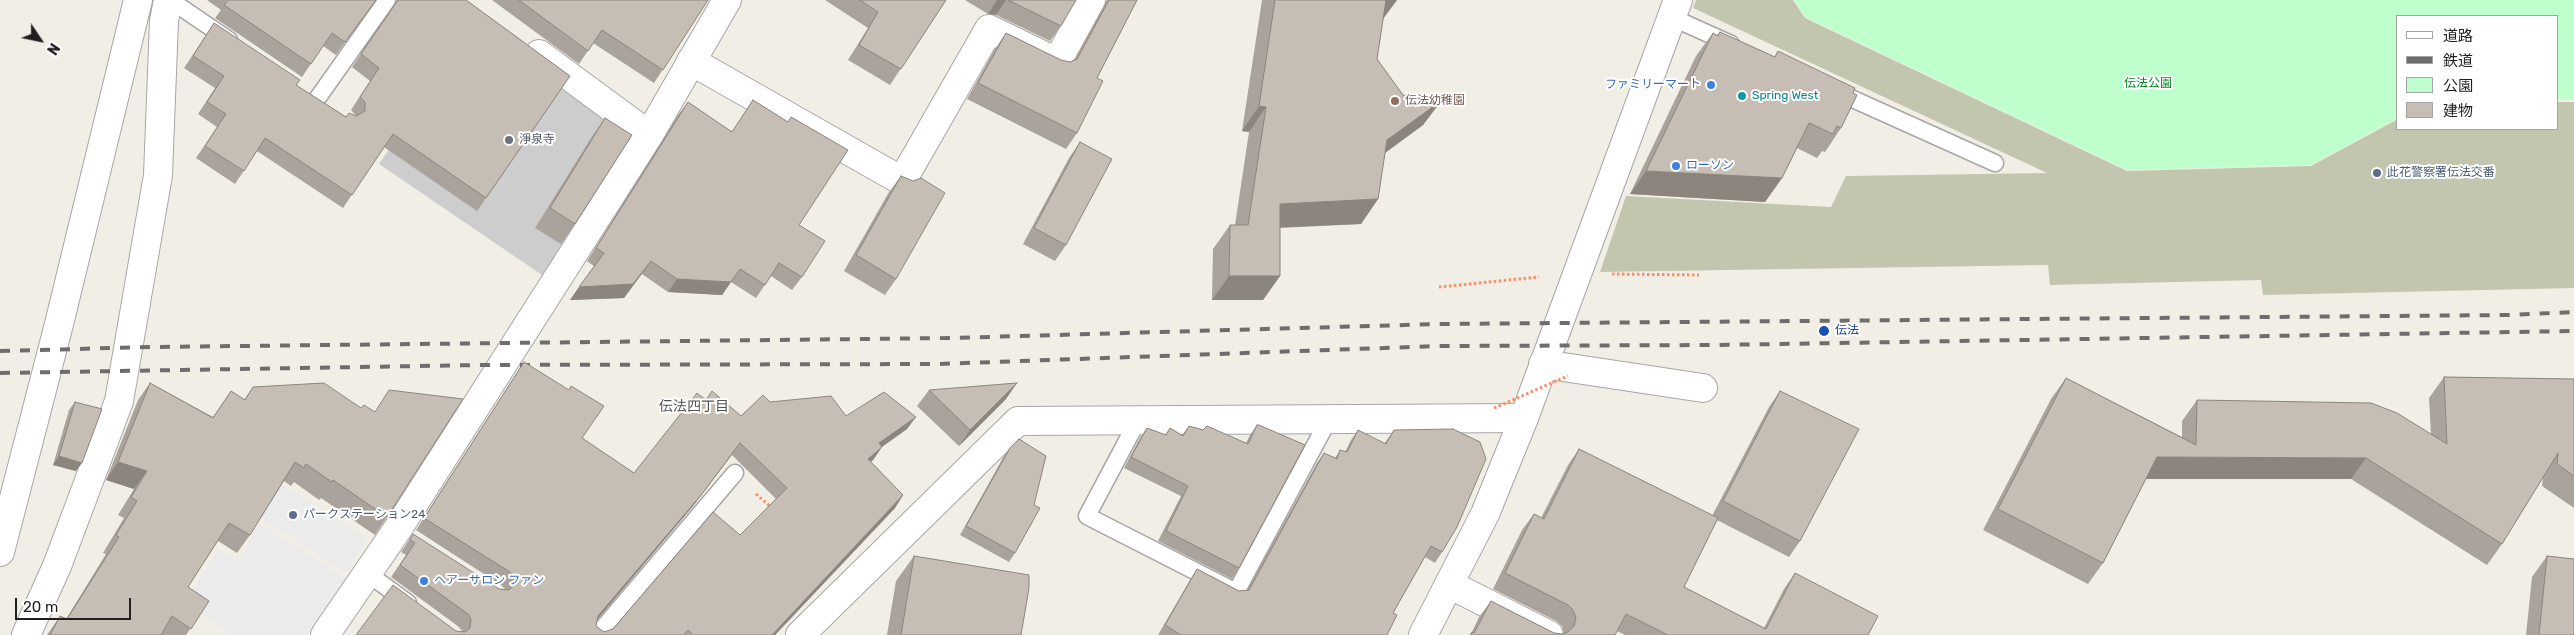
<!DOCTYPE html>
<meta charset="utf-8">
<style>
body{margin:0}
#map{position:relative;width:2574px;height:635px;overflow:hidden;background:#f1efe5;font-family:Rubik,"Noto Sans JP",sans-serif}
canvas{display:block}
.legend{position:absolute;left:2396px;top:15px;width:162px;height:115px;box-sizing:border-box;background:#fff;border:1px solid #a5a5a5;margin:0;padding:6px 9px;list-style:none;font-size:15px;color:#1f1f1f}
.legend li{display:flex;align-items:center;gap:10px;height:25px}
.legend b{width:25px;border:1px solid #a5a5a5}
.north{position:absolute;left:15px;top:15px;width:50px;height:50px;-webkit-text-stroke:4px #fff;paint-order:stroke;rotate:124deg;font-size:14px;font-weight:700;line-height:20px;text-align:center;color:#1f1f1f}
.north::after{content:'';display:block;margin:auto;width:18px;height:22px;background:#1f1f1f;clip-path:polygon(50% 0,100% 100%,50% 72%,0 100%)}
.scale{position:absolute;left:15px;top:598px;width:116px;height:22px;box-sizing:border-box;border:2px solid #1f1f1f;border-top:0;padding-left:6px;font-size:15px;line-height:18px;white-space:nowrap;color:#1f1f1f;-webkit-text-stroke:4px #fff;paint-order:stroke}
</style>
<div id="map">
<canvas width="2574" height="635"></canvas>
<ul class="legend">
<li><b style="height:6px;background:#fff"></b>道路</li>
<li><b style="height:6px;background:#6d6d6d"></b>鉄道</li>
<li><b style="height:14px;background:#bffecd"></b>公園</li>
<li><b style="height:14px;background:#c6beb4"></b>建物</li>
</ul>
<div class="north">N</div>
<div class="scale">20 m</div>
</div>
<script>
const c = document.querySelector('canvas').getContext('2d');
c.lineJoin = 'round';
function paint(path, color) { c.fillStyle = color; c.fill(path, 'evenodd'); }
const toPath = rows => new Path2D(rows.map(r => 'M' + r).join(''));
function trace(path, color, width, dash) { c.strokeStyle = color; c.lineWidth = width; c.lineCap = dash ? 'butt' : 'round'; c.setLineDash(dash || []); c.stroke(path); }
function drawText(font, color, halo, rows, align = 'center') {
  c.font = font + ' Rubik,"Noto Sans JP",sans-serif'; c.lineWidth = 4; c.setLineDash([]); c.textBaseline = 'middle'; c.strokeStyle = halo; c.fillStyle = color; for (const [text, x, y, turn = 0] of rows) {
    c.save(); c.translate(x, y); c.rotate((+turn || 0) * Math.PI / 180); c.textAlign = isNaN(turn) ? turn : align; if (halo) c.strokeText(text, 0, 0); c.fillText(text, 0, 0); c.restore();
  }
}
const religious = toPath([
 [476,24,620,127,623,153,542,275,379,164]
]);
const construction = toPath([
 [1696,0,1793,0,1805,18,2127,171,2311,166,2398,119,2398,129,2558,129,2558,102,2574,102,2574,288,2263,295,2261,280,2050,285,2048,265,1600,272,1626,196,1831,207,1846,176,2047,173,1693,8]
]);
const park = toPath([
 [1794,0,2574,0,2574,99,2558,99,2558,16,2398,16,2398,118,2311,165,2127,170,1805,17]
]);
const parking = toPath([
 [239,457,368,539,346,573,218,490],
 [260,524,348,580,314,635,234,635,184,603,218,550,237,561]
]);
const path = toPath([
 [1612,274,1699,275],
 [1439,287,1539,277],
 [756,494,772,508]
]);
const service = toPath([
 [170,0,229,40],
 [1671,17,1731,44],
 [1835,91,1995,163],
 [317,99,387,0],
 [1138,420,1087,516,1236,592,1329,419],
 [367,573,408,603],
 [597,635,735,473]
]);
const minor = toPath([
 [539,54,649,135],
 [691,61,902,181,989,29,1057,62,1091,0],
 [1543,364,1703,388],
 [0,552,59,324,138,0],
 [1449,584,1549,635],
 [26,635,57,566,119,401,158,175,164,21,168,0],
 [325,635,397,530,649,135,727,0],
 [800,635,1018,421,1524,418]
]);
const tertiary = toPath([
 [1423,635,1485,514,1524,418,1678,0]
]);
const rail = toPath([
 [0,351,151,347,951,338,1439,324,2509,315,2574,312],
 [0,373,482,365,938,364,1439,346,1716,345,2574,331]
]);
const pathBridge = toPath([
 [1494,408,1568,376]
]);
const wall = toPath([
 [207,0,376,0,336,55,323,46,302,77,215,18,221,10],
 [396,0,466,0,570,76,477,211,384,147,343,208,257,151,235,184,196,158,217,127,198,114,215,88,184,68,214,23,296,85,346,117,356,116,351,110,370,81,352,67,397,1],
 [492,0,708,0,654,83,593,43,579,64],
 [825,0,946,0,890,85,848,60,868,28],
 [965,0,1076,0,1061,26,1050,41,996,15,988,14],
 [1107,0,1137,0,1097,78,1077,133,1066,149,967,99,995,49,1006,33,1061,60,1070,62,1074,60],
 [1262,0,1397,0,1383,19,1377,59,1403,95,1441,101,1423,125,1385,153,1378,199,1361,224,1280,228,1280,276,1263,300,1212,300,1213,249,1230,225,1235,225,1249,132,1242,131],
 [1720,32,1774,57,1778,51,1841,128,1825,152,1822,151,1817,158,1797,148,1782,178,1765,202,1630,194,1696,56,1713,33,1717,35],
 [753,100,799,225,802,277,792,290,771,276,756,298,731,282,722,295,668,292,642,274,624,298,570,300,594,266,587,261,678,115,688,102,732,132],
 [605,118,575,224,561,244,535,228,591,138],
 [1080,142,1066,245,1055,261,1023,244,1069,158],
 [901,176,896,279,885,295,844,271,889,192],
 [524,362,582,438,634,473,705,400,741,416,770,402,846,416,907,429,882,447,873,460,871,462,903,495,895,508,775,635,356,635,456,631,462,631,459,627,391,577,406,555,401,552,413,534,499,589,505,589,501,585,416,530],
 [732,455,776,499,740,535,613,629,604,632,596,626,598,619,693,506],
 [2444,377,2574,379,2574,508,2542,486,2543,478,2502,544,2487,565,2351,479,2146,479,2103,563,2088,584,1983,530,2051,399,2066,378,2182,437,2182,421,2197,400,2431,434,2429,398],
 [150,383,213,417,231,391,244,400,253,387,387,517,375,535,321,498,319,500,294,482,291,486,284,481,250,535,237,553,218,541,188,587,209,601,186,635,47,635,60,616,66,619,106,554,103,553,124,518,118,515,134,489,106,480,138,400],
 [929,390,1006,399,959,446,917,406],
 [1780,391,1800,541,1789,557,1717,520,1684,587,1764,628,1784,589,1795,573,1868,635,1625,635,1617,631,1615,635,1470,635,1472,632,1479,617,1491,601,1554,633,1562,634,1564,634,1562,626,1556,621,1493,589,1522,530,1534,514,1541,518,1568,465,1579,449,1712,516,1769,407],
 [75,402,76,471,53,465,69,410],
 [1257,425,1239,568,1232,579,1158,541,1181,496,1124,468,1140,438,1147,428,1165,435,1170,428,1182,435,1189,426,1246,443,1250,435],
 [1358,430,1384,444,1394,430,1442,552,1435,563,1425,557,1393,613,1387,635,1158,635,1190,580,1197,569,1239,591,1247,590,1317,463,1324,453,1335,458,1340,450,1345,452,1351,440],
 [1010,448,1015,553,1009,562,960,535,1004,456],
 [914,556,1021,635,887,635,896,581],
 [2547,556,2574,635,2526,635,2532,577]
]);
const shadedWall = toPath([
 [997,0,1006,0,996,15,988,14],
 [1383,0,1397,0,1382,20],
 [1441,101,1423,125,1370,164,1387,140],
 [1259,106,1266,107,1249,132,1242,131],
 [1646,171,1782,178,1765,202,1630,194],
 [1378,199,1361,224,1263,228,1280,204],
 [651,261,624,298,570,300,579,287],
 [1229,276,1280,276,1263,300,1212,300],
 [677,279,731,282,722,295,668,292],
 [1017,383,1006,399,959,446,970,430],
 [916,417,907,429,870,455,879,443],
 [740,443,693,506,589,629,598,616],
 [882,447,873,460,860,472,868,459],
 [59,456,82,463,76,471,53,465],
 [2157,457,2366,458,2351,479,2142,479],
 [118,462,147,471,134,489,106,480],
 [903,495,895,508,775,635,772,635]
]);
const building = toPath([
 [228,0,376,0,345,42,332,33,311,64,224,5,228,0],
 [398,0,466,0,570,76,486,198,393,134,352,195,265,138,244,171,205,146,226,114,207,102,224,76,193,56,214,23,300,80,296,85,346,117,349,113,356,116,365,111,365,102,360,97,379,68,361,54,398,0],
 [519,0,708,0,663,70,602,30,588,51,519,0],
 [860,0,946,0,901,69,859,45,878,12,860,0],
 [1008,0,1076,0,1061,26,1008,0],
 [1109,0,1137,0,1097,78,1103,81,1077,133,978,83,1006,33,1061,60,1070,62,1077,59,1109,0],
 [1275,0,1386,0,1377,59,1403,95,1441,101,1387,140,1378,199,1280,204,1280,276,1229,276,1230,225,1248,225,1266,107,1259,106,1275,0],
 [1720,32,1775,57,1778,51,1855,88,1853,93,1857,95,1841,128,1837,126,1833,134,1809,123,1782,178,1646,171,1713,33,1718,36,1720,32],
 [753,100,788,122,791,117,848,150,799,225,825,241,802,277,779,263,765,285,740,269,731,282,677,279,651,261,633,284,579,287,604,253,596,248,688,102,732,132,753,100],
 [605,118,632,135,575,224,550,208,605,118],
 [1080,142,1112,159,1066,245,1034,228,1080,142],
 [901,176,913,181,921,178,945,193,896,279,856,255,901,176],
 [524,362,569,390,571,386,604,406,582,438,634,473,697,393,706,400,712,391,741,416,763,395,770,402,831,396,846,416,884,392,916,417,879,443,882,447,868,459,903,495,772,635,693,635,688,630,684,635,356,635,393,585,456,631,465,632,470,628,471,619,468,614,400,565,415,543,410,540,413,534,499,589,509,590,513,586,514,576,510,572,424,518,524,362],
 [740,443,787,488,740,535,713,512,613,629,604,632,596,626,598,616,702,494,740,443],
 [2444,377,2574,379,2574,476,2557,464,2558,453,2502,544,2366,458,2157,457,2103,563,1998,509,2066,378,2196,445,2197,400,2371,403,2397,413,2447,444,2444,377],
 [150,383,213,418,231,391,245,400,253,387,324,383,361,408,364,405,375,412,389,390,463,399,387,517,333,480,332,482,306,464,304,468,295,462,250,535,229,523,188,587,209,601,191,629,172,616,161,635,50,635,60,616,67,619,119,537,116,535,137,501,131,497,147,471,118,462,150,383],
 [1017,383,970,430,929,390,1017,383],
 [1780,391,1859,429,1800,541,1723,501,1780,391],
 [75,402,102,409,82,463,59,456,75,402],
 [1257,425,1259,425,1305,445,1239,568,1166,531,1188,486,1131,457,1147,428,1166,435,1170,428,1183,436,1189,426,1203,430,1207,426,1248,444,1257,425],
 [1453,429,1480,442,1486,459,1457,527,1442,552,1431,546,1393,613,1397,615,1387,635,1181,635,1165,625,1197,569,1239,591,1249,590,1324,453,1337,459,1340,450,1347,452,1358,430,1386,444,1394,430,1453,429],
 [1019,439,1046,456,1034,505,1040,508,1015,553,966,526,1010,448,1019,439],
 [1579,449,1718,518,1684,587,1766,629,1795,573,1878,616,1868,635,1668,635,1626,614,1615,635,1470,635,1472,632,1474,633,1491,601,1554,633,1562,634,1568,632,1574,626,1576,618,1573,610,1568,605,1505,573,1534,514,1544,519,1579,449],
 [914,556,1029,575,1029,588,1021,635,901,635,914,556],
 [2547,556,2574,559,2574,635,2539,635,2547,556]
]);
const markers = [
 [1711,85,5,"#3f7fe0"],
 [1742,96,5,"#0f9aa8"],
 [1395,101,5,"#8d6e63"],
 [509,140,5,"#6b7280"],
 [1676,166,5,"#3f7fe0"],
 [2377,173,5,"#5c6f8a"],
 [1824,331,6,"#1a4fb4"],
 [293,515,5,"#5c6f8a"],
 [424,581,5,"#3f7fe0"]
];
const parkNames = [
 ["伝法公園",2148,84]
];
const shopNames = [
 ["ファミリーマート",1701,85,"right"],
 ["ローソン",1686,166],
 ["ヘアーサロン ファン",434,581]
];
const cultureNames = [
 ["Spring West",1752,96]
];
const educationNames = [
 ["伝法幼稚園",1405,101]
];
const worshipNames = [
 ["淨泉寺",519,140]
];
const serviceNames = [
 ["此花警察署伝法交番",2387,173],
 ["パークステーション24",303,515]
];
const transitNames = [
 ["伝法",1835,331]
];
const neighbourhoodNames = [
 ["伝法四丁目",694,407]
];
paint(religious, '#cdcdcd');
paint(construction, '#c3c6af');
paint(park, '#bffecd');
paint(parking, '#ebebeb');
trace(service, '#a6a6a6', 19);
trace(minor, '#a6a6a6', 30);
trace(tertiary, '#a6a6a6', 30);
trace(path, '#ff8d68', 3, [2.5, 2.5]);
trace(service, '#fff', 16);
trace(minor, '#fff', 28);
trace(tertiary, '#fff', 28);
trace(rail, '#6d6d6d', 4, [10, 10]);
trace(pathBridge, '#ff8d68', 3, [2.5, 2.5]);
paint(wall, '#aaa39b');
paint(shadedWall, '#8b857e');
paint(building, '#c6beb4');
trace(building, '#8b857e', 1);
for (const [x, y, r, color] of markers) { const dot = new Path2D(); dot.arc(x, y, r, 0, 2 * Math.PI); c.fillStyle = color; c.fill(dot); trace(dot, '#fff', 2); }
drawText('12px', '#028921', '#fff', parkNames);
drawText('12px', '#366cbe', '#fff', shopNames, 'left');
drawText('12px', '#0d838f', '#fff', cultureNames, 'left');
drawText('12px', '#785e54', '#fff', educationNames, 'left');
drawText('12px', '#5b616d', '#fff', worshipNames, 'left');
drawText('12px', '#4e5e75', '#fff', serviceNames, 'left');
drawText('12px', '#164399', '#fff', transitNames, 'left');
drawText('14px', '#525252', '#fff', neighbourhoodNames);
</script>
